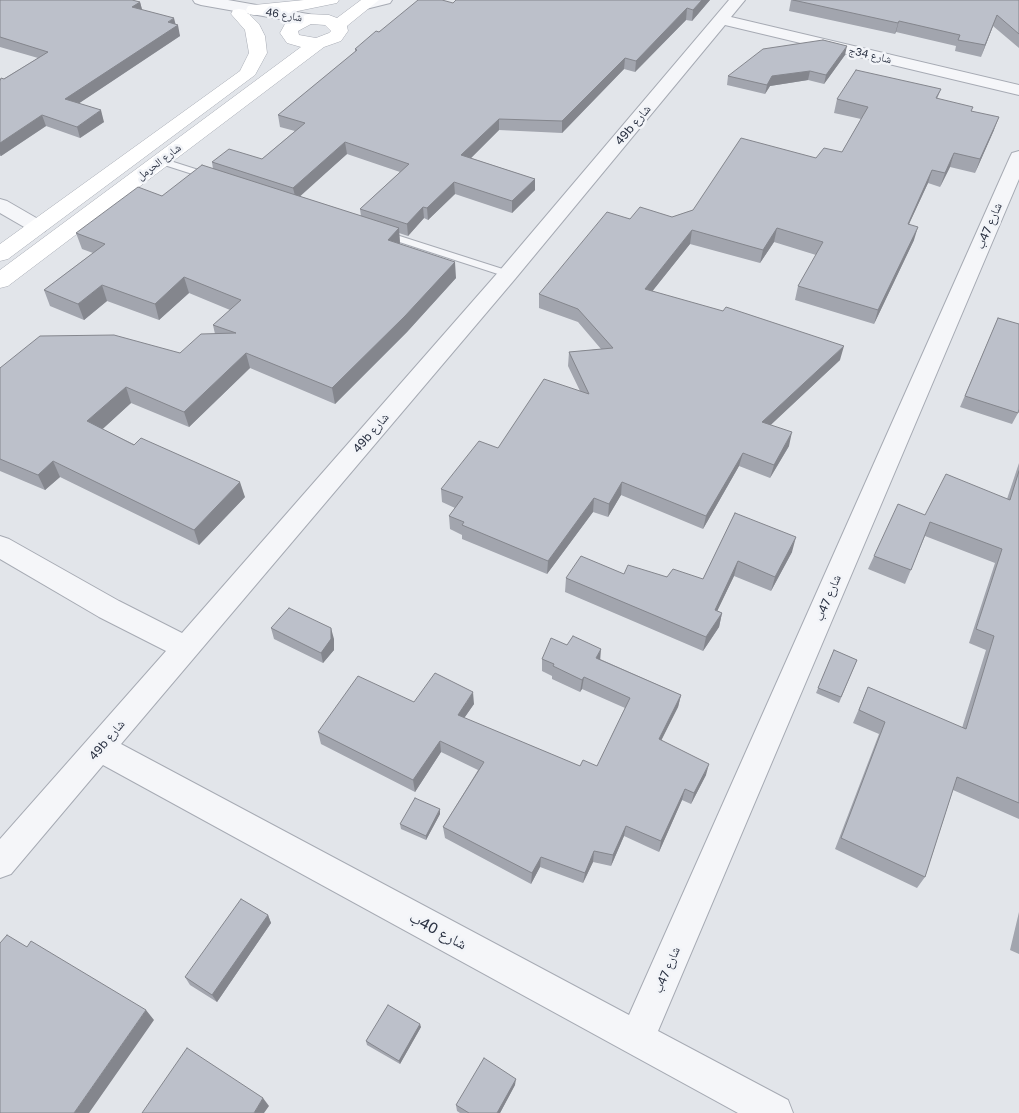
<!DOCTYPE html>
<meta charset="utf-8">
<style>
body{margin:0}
canvas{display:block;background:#e2e5ea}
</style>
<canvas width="1019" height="1113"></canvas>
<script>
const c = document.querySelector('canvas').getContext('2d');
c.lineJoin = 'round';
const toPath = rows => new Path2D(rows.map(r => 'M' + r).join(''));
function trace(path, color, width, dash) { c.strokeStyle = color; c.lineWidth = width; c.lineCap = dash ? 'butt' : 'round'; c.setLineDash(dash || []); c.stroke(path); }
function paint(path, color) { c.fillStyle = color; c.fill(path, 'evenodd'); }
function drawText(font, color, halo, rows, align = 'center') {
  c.font = font + ' "Golos Text","Noto Naskh Arabic",sans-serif'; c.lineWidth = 5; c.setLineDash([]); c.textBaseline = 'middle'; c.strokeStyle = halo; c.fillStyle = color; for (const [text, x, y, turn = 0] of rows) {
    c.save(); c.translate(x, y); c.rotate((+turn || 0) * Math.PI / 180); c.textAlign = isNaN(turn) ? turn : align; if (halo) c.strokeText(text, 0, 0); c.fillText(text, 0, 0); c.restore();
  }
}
const lane = toPath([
 [161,158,211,174,213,176,208,179,158,163,158,159,161,158],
 [384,231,512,272,513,274,512,276,504,276,381,236,379,234,384,231]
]);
const street = toPath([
 [193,0,228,0,308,14,314,16,316,19,314,22,308,24,201,5,195,3,193,0],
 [363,0,392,0,390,3,366,9,360,7,358,4,363,0],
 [729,0,745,0,731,17,1019,85,1019,95,725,25,515,279,121,744,629,1015,1010,157,1012,153,1019,151,1019,179,658,1031,788,1100,793,1113,738,1113,103,765,11,874,0,878,0,839,166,651,99,617,0,559,0,536,9,539,119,601,182,633,501,269,729,0],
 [0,199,7,201,45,223,48,227,45,231,38,233,31,231,0,213,0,199]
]);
const secondary = toPath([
 [304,0,339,0,337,3,288,13,254,15,248,14,246,10,248,6,254,5,304,0],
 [361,0,379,0,347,26,348,31,341,41,324,47,8,286,0,288,0,270,301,47,287,43,280,33,285,24,308,14,329,15,337,18,361,0],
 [311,24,325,25,331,31,329,33,316,38,299,35,298,31,311,24],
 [239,9,245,10,259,24,265,36,267,53,255,75,8,259,0,261,0,244,240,71,249,53,245,30,231,14,233,10,239,9]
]);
const wall = toPath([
 [0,0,140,2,142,10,175,24,180,36,79,103,104,122,80,138,46,126,1,156,0,156,0,81,38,58,0,47],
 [710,0,692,21,686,20,635,72,624,69,562,133,499,130,471,158,535,179,535,190,512,213,455,194,428,220,424,218,408,236,399,233,400,244,456,278,407,332,335,404,250,368,189,427,131,403,102,429,245,497,199,545,60,477,45,490,0,471,0,368,180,353,215,334,213,325,230,310,189,293,159,320,107,301,84,320,50,306,44,290,93,253,82,249,76,233,162,196,213,169,212,162,262,159,295,131,280,127,278,115,355,52,355,49,379,32,453,3],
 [347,154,400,172,360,209,361,216,299,196],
 [791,0,1019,0,1019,48,993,26,981,57,955,51,956,46,896,32,895,34,789,11],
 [845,55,824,84,808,80,770,86,765,94,727,85,728,76],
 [941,89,937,99,972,111,994,130,975,173,950,167,940,187,928,183,909,224,914,240,874,324,795,300,798,286,816,255,774,242,760,263,690,244,652,291,840,360,770,425,789,446,770,478,739,466,703,529,621,495,608,517,593,512,547,574,462,539,462,535,450,529,449,516,455,508,442,502,441,489,580,391,568,366,569,352,601,349,578,322,539,308,539,294,630,219,672,217,693,210,816,158,842,152,861,119,834,113,837,99],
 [998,318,1018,413,1012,424,960,407],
 [1019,463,1019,819,953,790,925,877,917,888,835,849,879,734,853,723,868,687,962,728,986,650,969,643,995,563,925,536,905,584,868,569,874,556,925,515,1007,499],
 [735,513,792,552,771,591,734,576,717,611,722,613,719,627,703,651,565,592,566,578,624,574,703,579],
 [271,628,334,639,334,650,323,663,274,639],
 [834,650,857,660,839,703,816,693],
 [542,659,600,659,681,695,678,707,661,740,706,775,691,804,682,800,659,852,624,836,611,866,593,862,583,883,540,867,531,884,445,838,443,827,478,770,441,752,415,792,321,744,318,732,414,702,474,704,464,718,580,766,597,766,625,708,582,689,580,692,552,679,552,676,542,671],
 [440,814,426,840,401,829,400,824],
 [1019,912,1019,954,1010,950],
 [268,915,271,923,217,1002,190,985,185,977],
 [421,1027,400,1064,367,1045,366,1041],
 [515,1085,500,1113,460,1113,457,1111,456,1105]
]);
const shadedWall = toPath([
 [702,0,710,0,692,21,693,10],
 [140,2,143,13,132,7],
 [687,8,686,20,635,72,636,61],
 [997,15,993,26,981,57,985,45],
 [174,18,176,26,178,25,180,36,69,110,65,99],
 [899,21,896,32,895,34,898,23],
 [847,46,845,55,824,84,826,75],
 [625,58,624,69,562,133,562,121],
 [810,71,808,80,770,86,765,94,767,85,772,76],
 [101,110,104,122,80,138,77,127],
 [42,115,46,126,1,156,0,154,0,143],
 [999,117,994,130,975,173,980,159],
 [499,119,499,130,462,167,461,155],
 [345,142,347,154,296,200,293,188],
 [954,153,950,167,940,187,945,173],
 [932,170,928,183,903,237,908,224],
 [535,179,535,190,512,213,512,201],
 [454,182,455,194,428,220,427,208],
 [423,207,424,218,408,236,407,224],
 [918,227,914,240,874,324,878,310],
 [399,228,400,244,388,240],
 [777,228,774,242,760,263,763,250],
 [692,230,690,244,643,303,645,289],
 [455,262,456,278,407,332,335,404,332,388],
 [184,277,189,293,159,320,155,304],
 [102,285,107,301,84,320,78,304],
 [844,346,840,360,759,436,762,422],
 [246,353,250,368,189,427,184,412],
 [126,387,131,403,94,437,87,421],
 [792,432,789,446,770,478,774,465],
 [743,453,739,466,703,529,706,516],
 [53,461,60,477,45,490,38,475],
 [240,482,245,497,199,545,194,530],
 [622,482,621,495,608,517,609,504],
 [594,498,593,512,547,574,548,561],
 [796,537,792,552,771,591,775,577],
 [738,561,734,576,711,624,715,610],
 [722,613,719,627,703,651,706,637],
 [331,628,334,639,334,650,323,663,321,653],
 [601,649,600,662,596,658],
 [584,677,582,689,580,692,582,680],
 [473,692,474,704,458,727,458,715],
 [681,695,678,707,656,751,659,739],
 [440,741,441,752,415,792,413,780],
 [709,764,706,775,691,804,694,793],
 [685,789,682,800,659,852,661,841],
 [440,809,440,814,426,840,426,836],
 [626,826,624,836,611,866,613,855],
 [594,851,593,862,583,883,585,873],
 [541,857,540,867,531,884,532,873],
 [268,915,271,923,217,1002,212,995],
 [146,1010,154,1020,89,1113,74,1113],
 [420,1024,421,1027,400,1064,399,1061],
 [516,1079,515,1085,500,1113,497,1113],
 [263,1098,269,1106,264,1113,254,1113]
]);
const building = toPath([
 [0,0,132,0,140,2,132,7,174,18,168,22,178,25,65,99,101,110,77,127,42,115,0,143,0,81,1,78,4,79,48,52,0,37,0,0],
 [418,0,442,0,453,3,456,0,702,0,693,10,687,8,636,61,625,58,562,121,499,119,461,155,535,179,512,201,454,182,427,208,423,207,407,224,360,209,409,164,345,142,293,188,212,162,229,149,262,159,305,123,278,115,357,50,355,49,376,31,379,32,418,0],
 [793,0,1019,0,1019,34,997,15,985,45,958,40,960,35,899,21,898,23,793,0],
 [823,40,847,46,826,75,810,71,772,76,767,85,728,76,763,49,823,40],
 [856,70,941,89,936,98,973,107,971,111,999,117,980,159,954,153,945,173,932,170,908,224,918,227,878,310,798,286,823,242,777,228,763,250,692,230,645,289,723,311,726,307,844,346,762,422,792,432,774,465,743,453,706,516,622,482,609,504,594,498,548,561,462,525,464,522,449,516,463,497,441,489,479,441,498,448,544,379,589,394,569,352,613,348,578,309,539,294,607,212,630,219,640,207,672,217,693,210,741,138,816,158,824,148,842,152,868,107,837,99,856,70],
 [202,165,399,228,388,240,455,262,405,316,332,388,246,353,184,412,126,387,87,421,134,445,141,438,240,482,194,530,53,461,38,475,0,459,0,368,40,336,114,335,180,353,201,334,236,333,213,325,241,300,184,277,155,304,102,285,78,304,44,290,105,244,76,233,138,187,162,196,202,165],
 [998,318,1019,324,1019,409,1018,413,965,396,998,318],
 [1019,471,1019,803,957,777,925,877,841,838,885,722,859,710,868,687,966,729,994,636,976,629,1002,549,930,522,911,570,874,556,898,504,925,515,946,474,1010,500,1019,471],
 [735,513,796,537,775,577,738,561,715,610,722,613,706,637,566,578,581,556,624,574,628,565,667,577,673,569,703,579,735,513],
 [289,608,331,628,331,639,321,653,271,628,289,608],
 [573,636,601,649,596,658,681,695,659,739,709,764,694,793,685,789,661,841,626,826,613,855,594,851,585,873,541,857,532,873,443,827,484,762,440,741,413,780,318,732,358,676,414,702,435,673,473,692,458,715,580,766,583,760,597,766,630,698,584,677,582,680,553,666,554,664,542,659,551,638,567,645,573,636],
 [834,650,857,660,841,697,818,688,834,650],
 [415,798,440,809,426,836,400,824,415,798],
 [241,899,268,915,212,995,185,977,241,899],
 [7,935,27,947,31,941,146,1010,74,1113,0,1113,0,943,7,935],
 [388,1005,420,1024,399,1061,366,1041,388,1005],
 [187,1048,263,1098,254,1113,142,1113,187,1048],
 [484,1058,516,1079,497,1113,469,1113,456,1105,484,1058]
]);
const farStreetnames = [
 ["شارع 46",284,15,9],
 ["شارع 34ج",870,55,13],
 ["شارع الحرمل",159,162,-37]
];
const streetNames = [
 ["49b شارع",633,125,-50],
 ["شارع 47ب",989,226,-67],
 ["49b شارع",371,433,-49],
 ["شارع 47ب",828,598,-67],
 ["49b شارع",107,740,-50],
 ["شارع 47ب",667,970,-67]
];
const nearStreetnames = [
 ["شارع 40ب",438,931,28]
];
trace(lane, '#a7abb4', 2);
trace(street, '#a7abb4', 2);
trace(secondary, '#a7abb4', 1);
paint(lane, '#f5f6f9');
paint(street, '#f5f6f9');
paint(secondary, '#fff');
paint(wall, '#a2a5ae');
paint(shadedWall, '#84868d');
paint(building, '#bcc0ca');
trace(building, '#84868d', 1);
drawText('11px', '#2a3142', '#f2f4f8', farStreetnames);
drawText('12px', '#2a3142', '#f2f4f8', streetNames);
drawText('15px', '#2a3142', '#f2f4f8', nearStreetnames);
</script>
